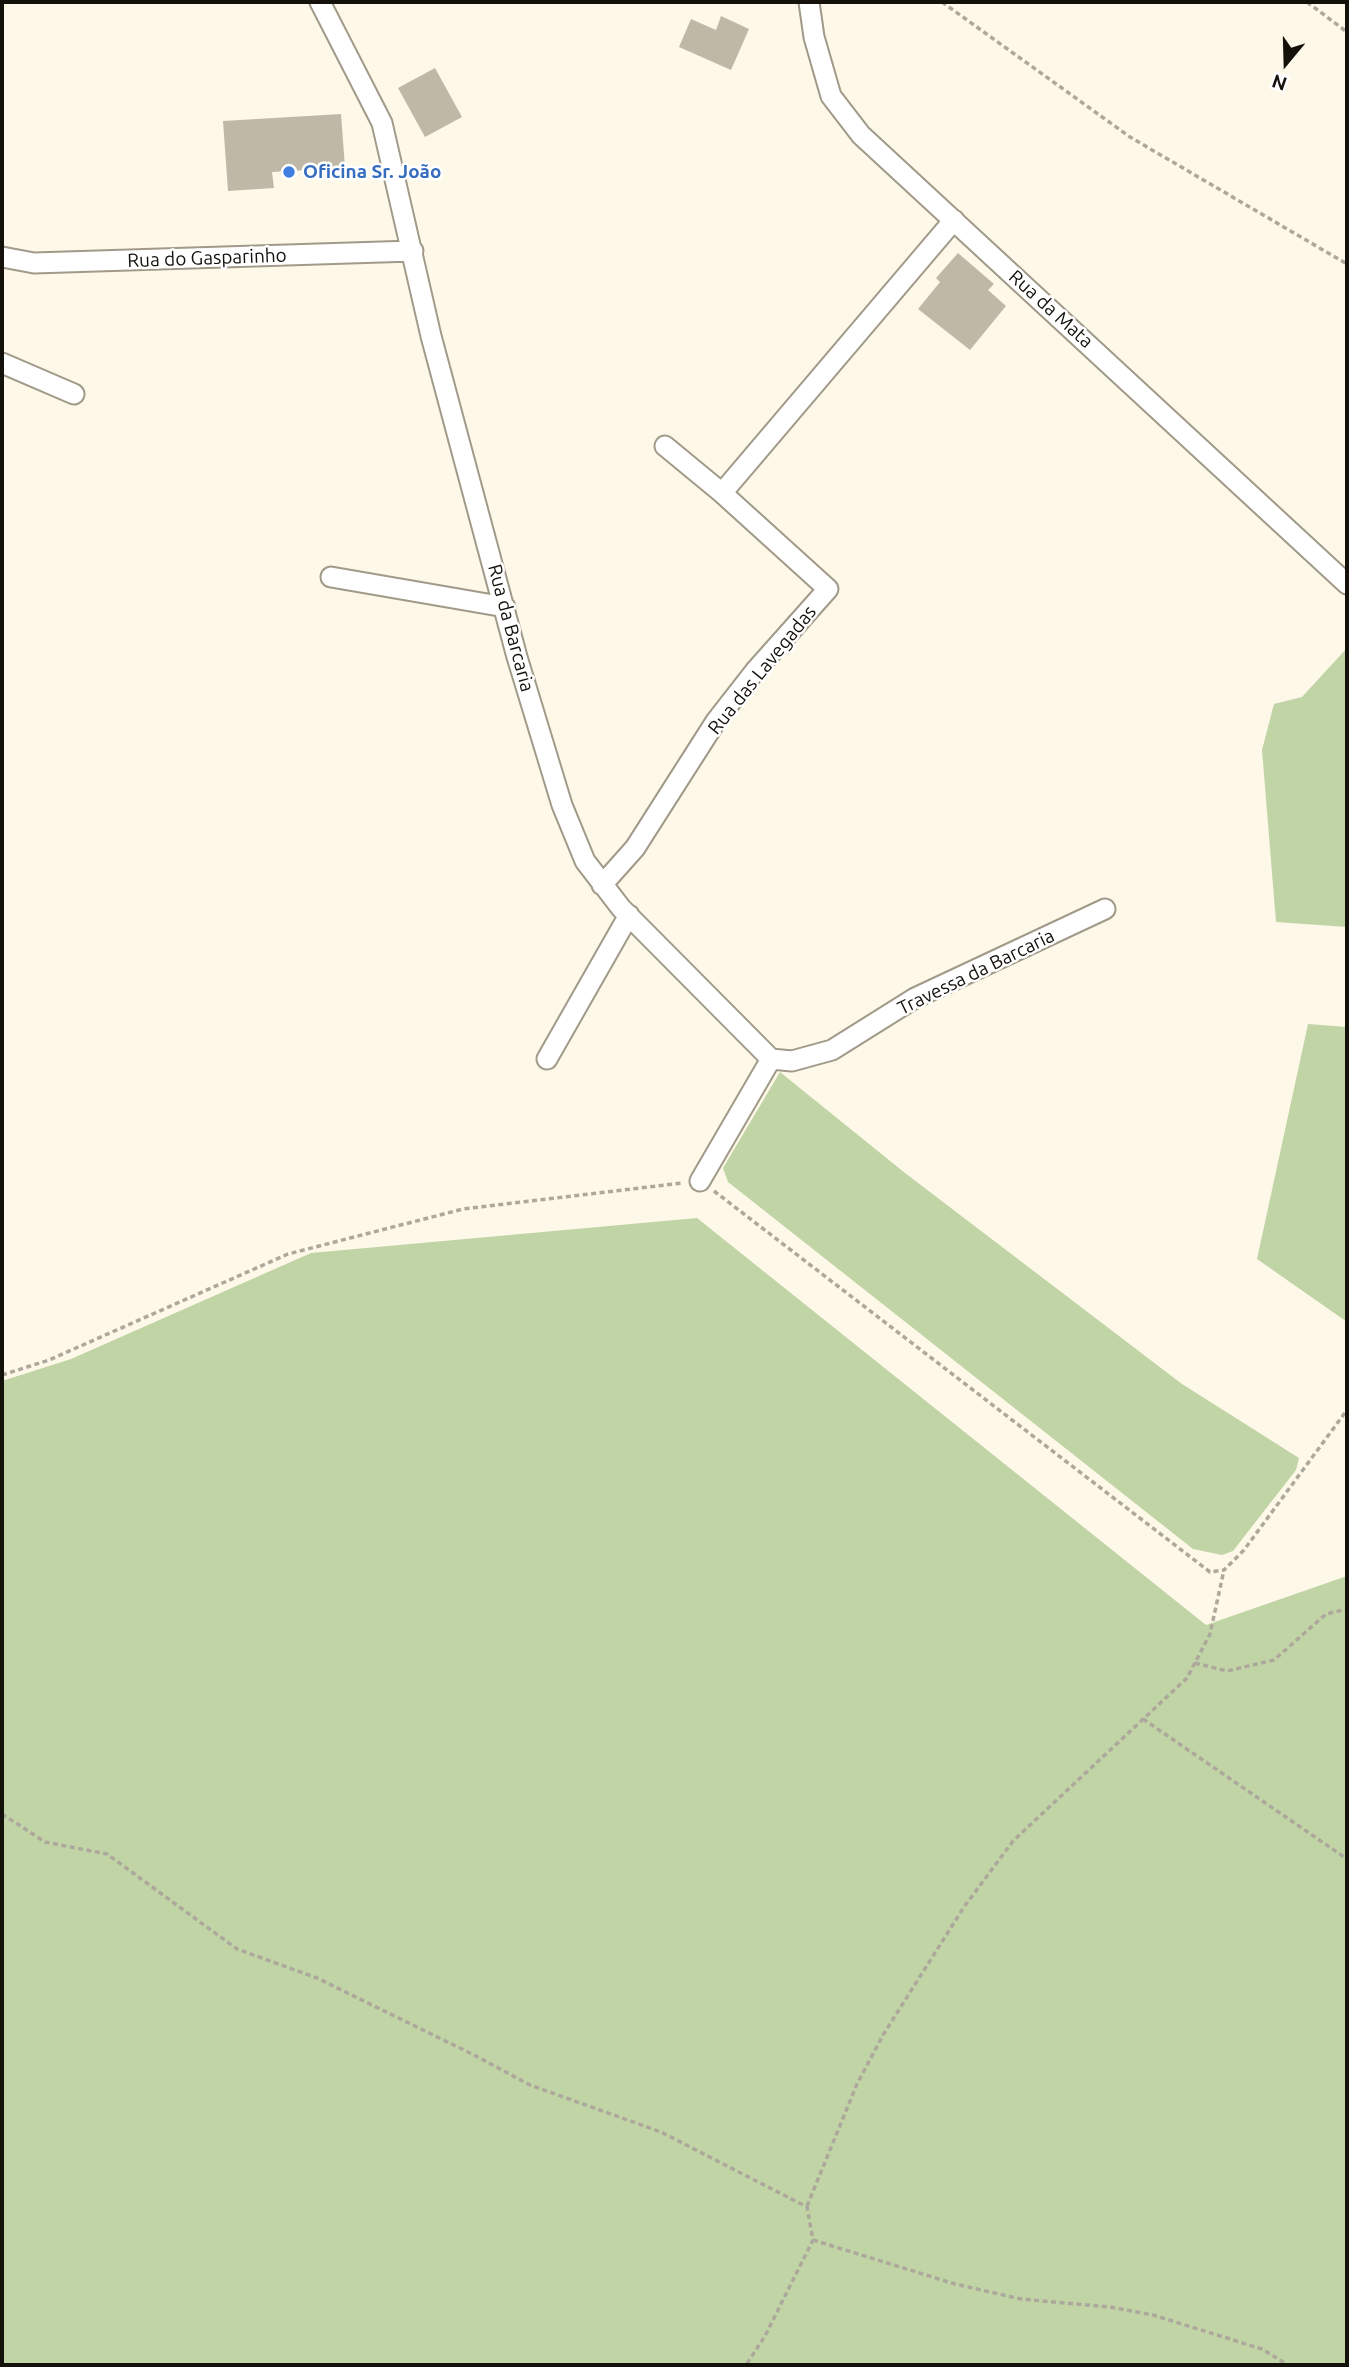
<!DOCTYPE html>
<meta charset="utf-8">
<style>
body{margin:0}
#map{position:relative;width:1349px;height:2367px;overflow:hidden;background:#fef8e9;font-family:Ubuntu,sans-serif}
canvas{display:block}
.frame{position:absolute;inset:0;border:4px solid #14110b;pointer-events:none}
.north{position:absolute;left:1251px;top:28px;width:70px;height:70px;-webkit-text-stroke:5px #fff;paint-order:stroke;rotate:199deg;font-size:19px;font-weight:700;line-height:28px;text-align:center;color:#14110b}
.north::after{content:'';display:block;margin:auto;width:24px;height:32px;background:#14110b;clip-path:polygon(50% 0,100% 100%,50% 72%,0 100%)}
</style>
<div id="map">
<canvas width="1349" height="2367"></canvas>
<div class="frame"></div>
<div class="north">N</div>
</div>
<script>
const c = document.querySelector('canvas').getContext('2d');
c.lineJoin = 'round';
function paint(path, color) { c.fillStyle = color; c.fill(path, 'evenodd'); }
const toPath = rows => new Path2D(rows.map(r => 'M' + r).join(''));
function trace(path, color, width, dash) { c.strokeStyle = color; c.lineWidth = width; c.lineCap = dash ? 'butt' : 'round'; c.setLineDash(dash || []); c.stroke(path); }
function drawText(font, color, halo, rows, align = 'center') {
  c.font = font + ' Ubuntu,sans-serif'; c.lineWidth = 5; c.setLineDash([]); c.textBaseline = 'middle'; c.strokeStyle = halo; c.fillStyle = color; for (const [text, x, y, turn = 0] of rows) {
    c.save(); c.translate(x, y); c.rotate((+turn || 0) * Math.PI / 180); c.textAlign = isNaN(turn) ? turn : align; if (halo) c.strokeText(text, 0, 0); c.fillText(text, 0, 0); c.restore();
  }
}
const green = toPath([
 [1347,648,1347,927,1276,922,1262,750,1274,704,1302,697],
 [1308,1024,1347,1027,1347,1322,1257,1259],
 [780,1072,905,1173,1182,1384,1299,1458,1296,1470,1233,1551,1222,1555,1193,1549,728,1182,723,1168],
 [697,1218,1206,1625,1347,1576,1347,2365,2,2365,2,1381,71,1359,311,1253]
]);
const building = toPath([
 [721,16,749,29,731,70,679,47,691,19,716,30],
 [435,68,462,117,425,137,398,88],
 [341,114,345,168,272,172,274,188,228,191,223,121],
 [958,253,994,284,988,290,1006,306,970,350,918,309,940,282,936,278]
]);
const path = toPath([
 [942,2,1130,137,1347,264],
 [1307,2,1347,32],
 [714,1191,1210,1572,1224,1570,1244,1550,1347,1410],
 [2,1375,49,1360,288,1254,463,1209,682,1183],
 [1195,1663,1227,1671,1274,1660,1326,1614,1347,1609],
 [1143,1719,1347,1859],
 [2,1814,45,1842,107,1854,237,1949,317,1978,474,2055,530,2085,661,2132,807,2207,813,2240,765,2336,746,2365],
 [807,2206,857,2084,883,2035,964,1907,1013,1841,1187,1678,1210,1634,1224,1570],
 [813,2240,955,2284,1021,2299,1110,2307,1153,2315,1262,2349,1288,2365]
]);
const minor = toPath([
 [320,2,382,123,431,336,517,657,562,805,585,861,621,908,771,1059],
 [809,2,814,37,831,96,861,135,1347,584],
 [2,257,34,263,413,251],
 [2,363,74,394],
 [665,446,722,493],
 [331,577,505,607],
 [602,885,635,848,716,721,755,671,828,589,722,493,954,220],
 [547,1059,629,915],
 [771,1059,792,1061,832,1050,915,998,1105,909],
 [700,1181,771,1059]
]);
const markers = [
 [289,172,7,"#3f7fe0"]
];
const shopNames = [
 ["Oficina Sr. João",303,172]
];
const streetNames = [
 ["Rua do Gasparinho",207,258,-2],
 ["Rua da Mata",1051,309,42],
 ["Rua da Barcaria",511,628,75],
 ["Rua das Lavegadas",762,670,-51],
 ["Travessa da Barcaria",976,972,-26]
];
paint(green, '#c1d4a5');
paint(building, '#bfb8a6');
trace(minor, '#a19a89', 23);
trace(path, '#ada89c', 3.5, [5, 3.5]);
trace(minor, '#fff', 19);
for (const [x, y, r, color] of markers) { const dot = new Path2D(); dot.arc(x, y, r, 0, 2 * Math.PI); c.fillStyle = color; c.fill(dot); trace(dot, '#fff', 2.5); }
drawText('bold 19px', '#366cbe', '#fff', shopNames, 'left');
drawText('19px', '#14110b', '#fff', streetNames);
</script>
